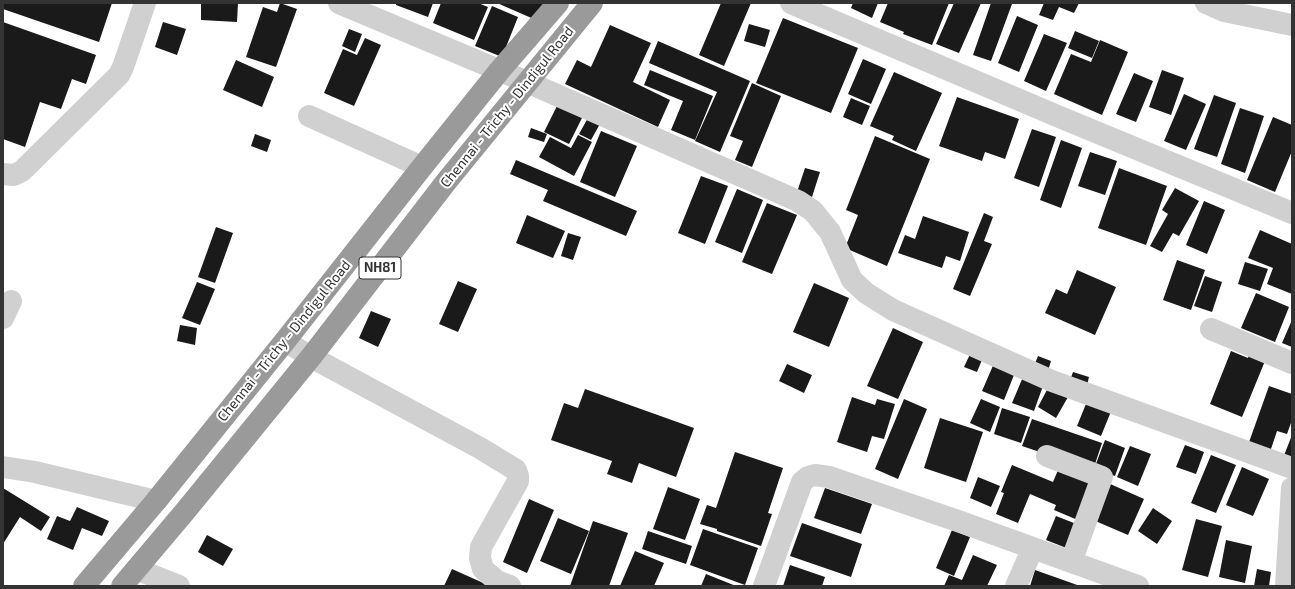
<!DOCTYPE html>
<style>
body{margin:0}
#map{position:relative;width:1295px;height:589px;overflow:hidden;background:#fff;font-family:"Exo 2",sans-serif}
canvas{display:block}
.frame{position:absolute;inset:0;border:4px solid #333;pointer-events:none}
</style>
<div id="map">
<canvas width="1295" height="589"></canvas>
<div class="frame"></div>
</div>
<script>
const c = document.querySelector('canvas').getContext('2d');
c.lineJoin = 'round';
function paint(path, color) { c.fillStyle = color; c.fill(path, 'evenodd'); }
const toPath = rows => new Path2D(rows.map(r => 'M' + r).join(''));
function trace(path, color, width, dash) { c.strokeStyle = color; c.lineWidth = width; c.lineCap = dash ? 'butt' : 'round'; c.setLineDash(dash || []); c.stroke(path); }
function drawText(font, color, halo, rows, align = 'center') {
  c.font = font + ' "Exo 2",sans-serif'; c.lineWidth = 4; c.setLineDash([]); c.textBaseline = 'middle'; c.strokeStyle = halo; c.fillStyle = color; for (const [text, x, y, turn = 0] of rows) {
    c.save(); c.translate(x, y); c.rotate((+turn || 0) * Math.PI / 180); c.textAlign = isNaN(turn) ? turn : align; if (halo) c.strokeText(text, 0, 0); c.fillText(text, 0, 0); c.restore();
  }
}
const building = toPath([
 [3,3,112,3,99,42,3,9],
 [201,3,238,3,237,22,201,20],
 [280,3,297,9,276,67,246,57,263,7,277,12],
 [396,3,433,3,428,17,396,5],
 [441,3,478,3,488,7,474,40,433,23],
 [497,3,544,3,536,20],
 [721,3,751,3,724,66,699,55],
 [853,3,878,3,872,18,851,8],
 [888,3,949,3,932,45,903,34,904,32,880,22],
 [954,3,981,3,959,53,936,44],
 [991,3,1012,4,991,61,973,55],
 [1044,3,1079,3,1074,13,1059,7,1053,20,1039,15],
 [492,6,518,17,502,57,475,46],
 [1017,16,1038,25,1019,72,998,63],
 [783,18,858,48,831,113,756,83],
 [3,22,96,55,86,84,72,79,61,109,40,102,25,147,3,139],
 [163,22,186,29,177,55,155,47],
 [749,24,770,30,765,47,744,41],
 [610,25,651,43,633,82,670,100,658,127,565,84,577,60,591,67],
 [349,29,362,34,355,52,342,46],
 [1075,31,1099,41,1092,58,1068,48],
 [1044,34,1067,43,1046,91,1024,81],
 [365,38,381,45,354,106,324,93,343,49,357,55],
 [1100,40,1128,52,1102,115,1054,94,1071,54,1091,62],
 [658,41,750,81,720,152,695,141,717,92,649,63],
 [863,59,886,69,871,104,848,94],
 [236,60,274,77,262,107,223,90],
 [650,70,713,96,695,140,671,130,683,101,644,85],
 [1162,70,1184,78,1171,115,1149,107],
 [894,72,942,93,916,151,892,140,894,136,870,126],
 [1134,73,1153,81,1136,122,1116,114],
 [752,83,781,96,752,167,735,160,743,141,730,136],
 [1184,94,1206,104,1186,150,1164,141],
 [1214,95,1236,103,1217,157,1194,149],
 [957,97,1019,119,1005,159,985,152,982,161,939,146],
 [851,98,870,106,862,125,843,117],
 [560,100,585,112,569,144,544,132],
 [1240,108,1264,116,1245,173,1221,164],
 [589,116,601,122,591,140,579,134],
 [1273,117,1292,125,1292,151,1275,192,1247,180],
 [531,128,547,134,544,142,528,137],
 [1032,129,1056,137,1039,187,1014,178],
 [601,131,637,146,615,197,580,182],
 [255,134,271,140,267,152,251,146],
 [578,135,592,142,574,176,539,157,550,137,571,148],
 [875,136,930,159,887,266,845,248,858,215,846,210],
 [1061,140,1082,148,1061,208,1040,200],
 [1090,152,1117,161,1105,195,1078,186],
 [516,160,637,211,626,236,543,201,548,190,510,174],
 [805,168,820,172,812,197,797,192],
 [1119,168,1167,186,1146,245,1098,228],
 [701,176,728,186,705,244,678,233],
 [1175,188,1199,201,1179,236,1173,233,1162,252,1150,246,1168,214,1162,210],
 [737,189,763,200,742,253,715,242],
 [1204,201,1225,210,1207,254,1186,245],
 [767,203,797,215,772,274,742,262],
 [984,213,993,217,984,241,992,244,970,296,953,289],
 [527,215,565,231,553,258,516,243],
 [923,216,969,232,960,261,946,256,942,268,898,253,905,235,915,239],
 [216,227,233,233,215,283,198,277],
 [1260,230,1292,244,1292,294,1267,284,1273,268,1248,258],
 [568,233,581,237,573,260,561,256],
 [1177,260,1205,270,1191,310,1163,300],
 [1245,262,1268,269,1260,291,1238,284],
 [1077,270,1116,287,1095,335,1045,313,1056,289,1067,294],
 [1205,276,1222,282,1212,312,1194,306],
 [458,281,477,289,458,332,439,324],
 [197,282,215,289,200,325,182,318],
 [814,283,849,298,829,347,793,332],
 [1256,293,1289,307,1275,342,1241,328],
 [371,311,391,319,378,347,359,338],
 [1292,320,1292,347,1282,343],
 [180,325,197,328,195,345,177,341],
 [893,328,923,342,898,399,867,386],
 [972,350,984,355,977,372,964,367],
 [1231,351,1248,358,1249,355,1265,361,1242,417,1210,404],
 [1038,356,1051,361,1048,371,1034,366],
 [995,361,1016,370,1004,400,982,391],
 [787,364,812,375,804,393,779,381],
 [1073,372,1089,377,1086,389,1069,383],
 [1023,377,1043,386,1034,411,1012,403],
 [1049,386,1068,397,1056,418,1038,407],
 [1269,386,1292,394,1292,420,1287,434,1277,431,1270,452,1248,445],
 [585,389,694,428,676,477,639,463,632,483,607,474,612,461,551,440,564,403,578,408],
 [852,397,875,405,877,399,895,404,884,439,872,436,867,452,837,442],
 [904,399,927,409,898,479,875,469],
 [981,399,1000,407,990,432,970,423],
 [1088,399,1112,409,1101,436,1077,426],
 [1002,408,1030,417,1021,443,994,434],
 [940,418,983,432,966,482,924,468],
 [1032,419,1102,443,1093,470,1022,446],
 [1292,435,1292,462,1283,458],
 [1105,440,1125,448,1115,476,1094,469],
 [1185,445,1204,452,1196,474,1176,467],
 [1130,446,1151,454,1138,486,1117,477],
 [735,452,783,468,768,513,772,514,761,546,717,531,717,529,700,524,707,505,716,508],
 [1211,455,1236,465,1216,513,1191,503],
 [1061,463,1097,478,1080,521,1054,510,1056,505,1030,494,1018,523,996,514,1004,493,1001,492,1012,465,1053,482],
 [1242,467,1269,479,1253,516,1226,505],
 [978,477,1000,486,991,507,970,498],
 [1108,483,1144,499,1128,535,1093,520],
 [668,487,700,499,685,540,653,529],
 [3,488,50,517,41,531,20,517,3,544],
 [825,488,872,504,861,534,814,518],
 [529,499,554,510,527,573,503,562],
 [77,507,109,521,102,536,82,528,73,550,47,539,57,516,70,521],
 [1153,508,1172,521,1157,544,1138,531],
 [1056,516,1079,525,1069,549,1046,540],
 [558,518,589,531,571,574,540,561],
 [1196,519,1222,526,1208,577,1182,570],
 [593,521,628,533,609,586,570,586],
 [802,523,862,544,851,577,790,556],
 [703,529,758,548,745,585,690,565],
 [952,530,970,537,954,576,936,568],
 [648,531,692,546,686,564,642,549],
 [207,535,233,549,223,566,198,552],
 [1226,540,1252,546,1245,583,1219,577],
 [635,551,664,563,654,586,620,586],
 [973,555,997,565,987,586,944,586,949,575,962,580],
 [790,565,825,577,822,586,783,586],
 [452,569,490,586,444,586],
 [1257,569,1271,572,1269,586,1254,586],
 [1035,570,1080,586,1030,586],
 [706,574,736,586,701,586]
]);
const minor = toPath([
 [339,3,527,82,798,201,813,211,830,232,852,280,866,293,893,310,1052,381,1292,468],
 [791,3,1062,118,1292,213],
 [1206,3,1224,11,1292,25],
 [309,116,422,167],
 [3,174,14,175,22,171,119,75,123,67,145,3],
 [3,318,11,301],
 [1211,329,1292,363],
 [285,341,311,357,480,448,516,470,518,476,518,481,481,547,480,558,483,569,497,581,510,586],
 [1047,456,1102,477,1071,562],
 [3,467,35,472,156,501],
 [136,569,179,586],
 [764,586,802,482,808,477,815,475,829,477,958,521,1138,586],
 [1016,586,1033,548],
 [1286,586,1292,488]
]);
const highway = toPath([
 [84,586,156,501,285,341,422,167,500,70,558,3],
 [122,586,187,509,311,357,446,182,592,3]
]);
const shields = [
 [380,268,42]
];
const shieldNames = [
 ["NH81",380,268]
];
const streetNames = [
 ["Chennai - Trichy - Dindigul Road",507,107,-51],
 ["Chennai - Trichy - Dindigul Road",284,341,-51]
];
paint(building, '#1a1a1a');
trace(minor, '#d0d0d0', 22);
trace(highway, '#9a9a9a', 22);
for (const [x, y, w] of shields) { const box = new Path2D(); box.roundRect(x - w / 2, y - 11, w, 22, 3); c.fillStyle = '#fff'; c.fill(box); trace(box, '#333', 1); }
drawText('bold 13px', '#333', null, shieldNames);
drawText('14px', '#333', '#fff', streetNames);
</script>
